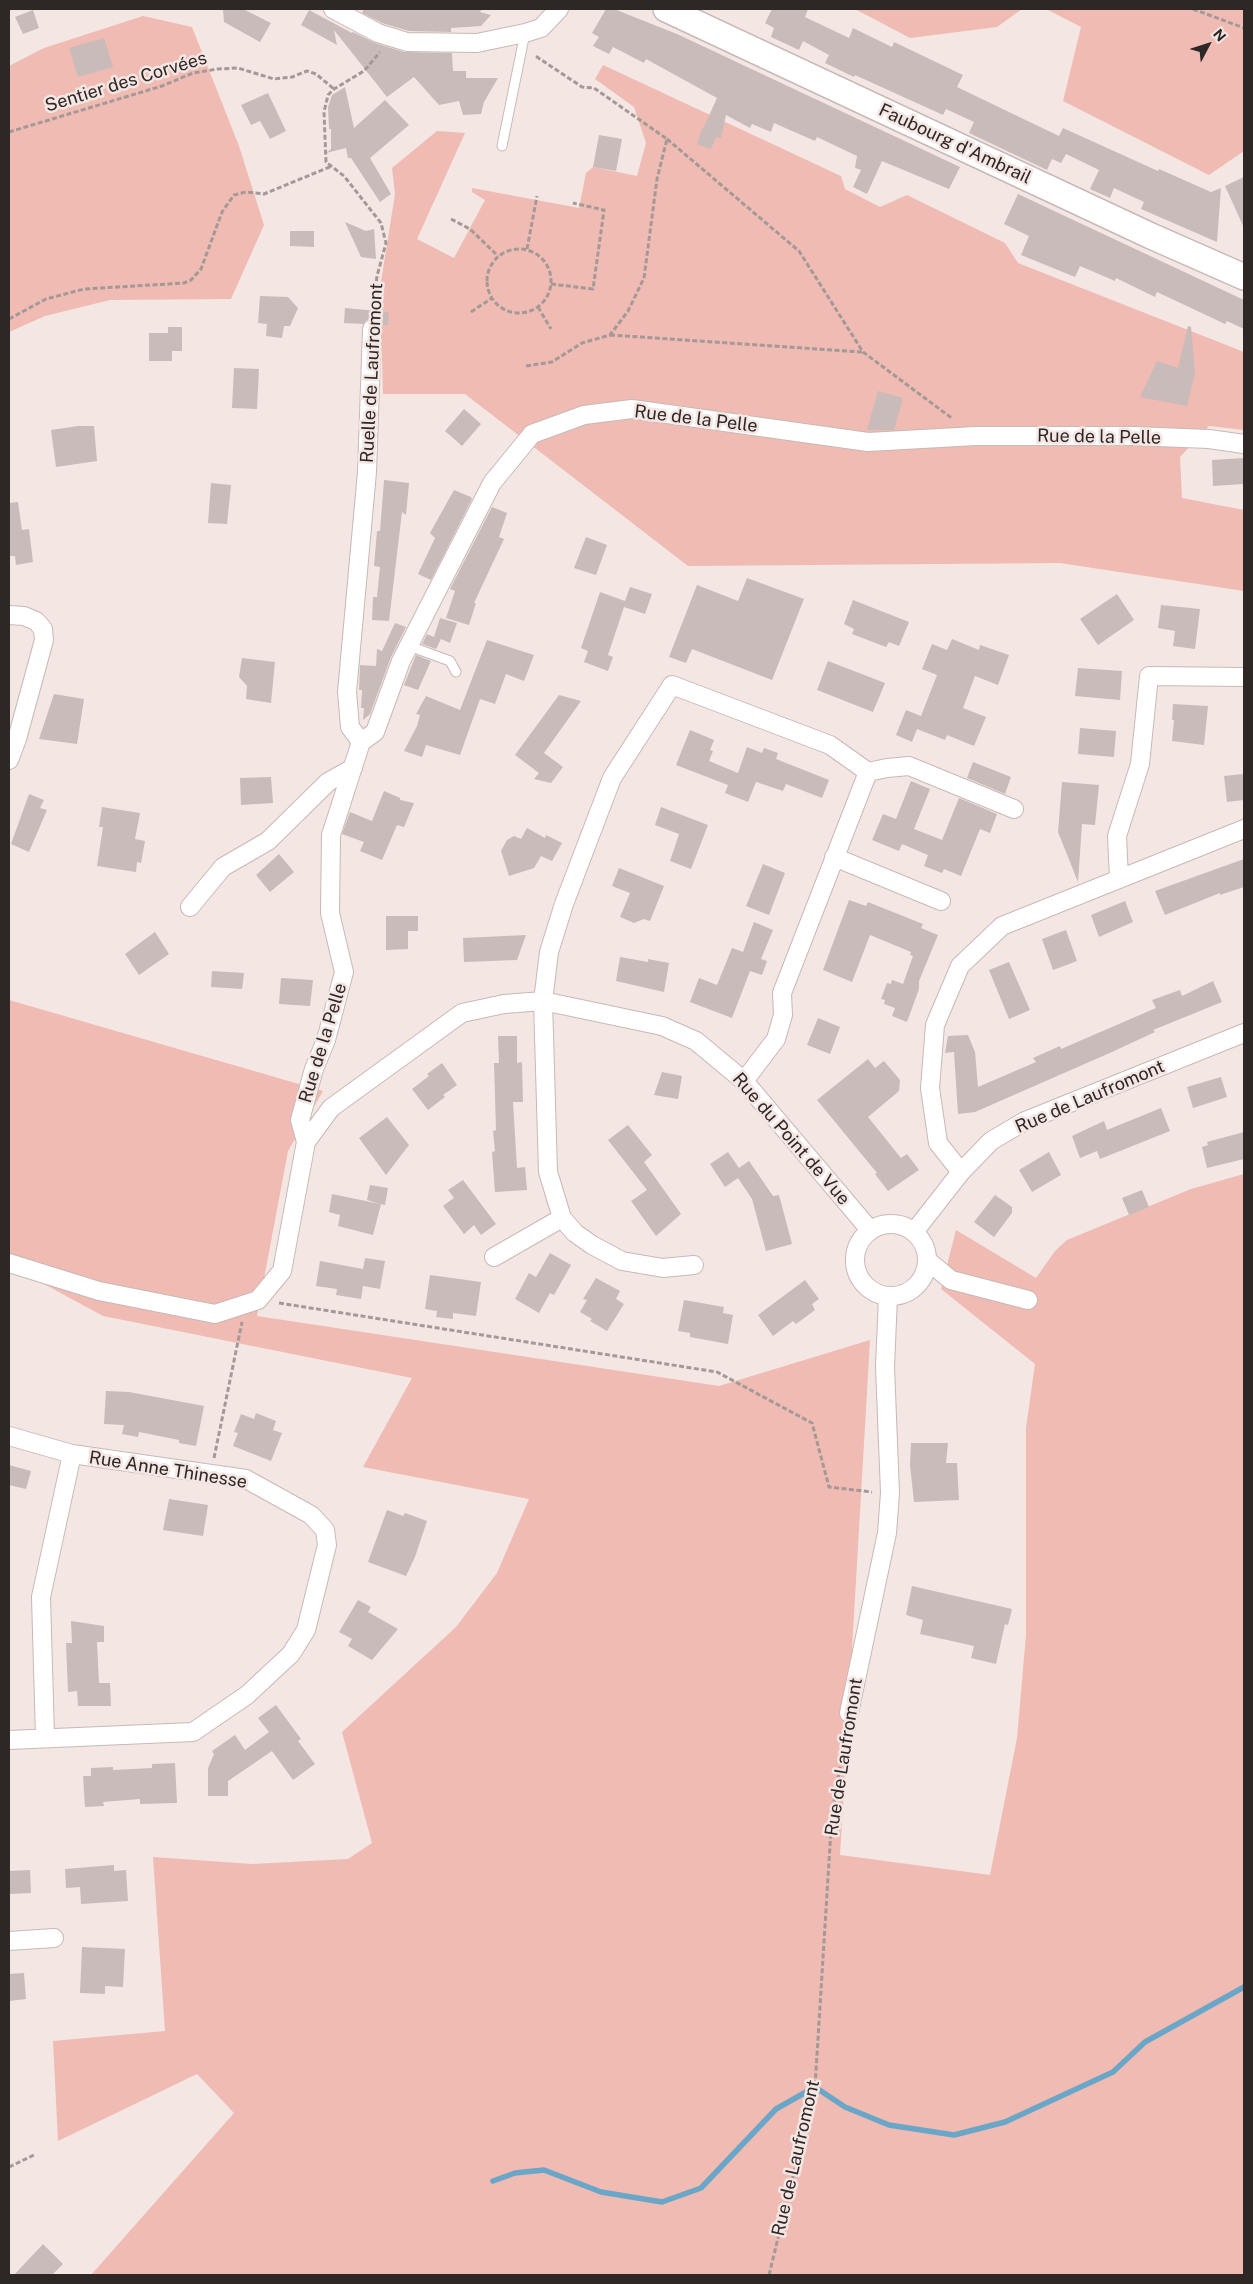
<!DOCTYPE html>
<meta charset="utf-8">
<style>
body{margin:0}
#map{position:relative;width:1253px;height:2284px;overflow:hidden;background:#f4e6e3;font-family:"Public Sans",sans-serif}
canvas{display:block}
.frame{position:absolute;inset:0;border:10px solid #2d2726;pointer-events:none}
.north{position:absolute;left:1183px;top:20px;width:50px;height:50px;-webkit-text-stroke:4px #f4e6e3;paint-order:stroke;rotate:50deg;font-size:14px;font-weight:700;line-height:20px;text-align:center;color:#2d2726}
.north::after{content:'';display:block;margin:auto;width:18px;height:22px;background:#2d2726;clip-path:polygon(50% 0,100% 100%,50% 72%,0 100%)}
</style>
<div id="map">
<canvas width="1253" height="2284"></canvas>
<div class="frame"></div>
<div class="north">N</div>
</div>
<script>
const c = document.querySelector('canvas').getContext('2d');
c.lineJoin = 'round';
function paint(path, color) { c.fillStyle = color; c.fill(path, 'evenodd'); }
const toPath = rows => new Path2D(rows.map(r => 'M' + r).join(''));
function trace(path, color, width, dash) { c.strokeStyle = color; c.lineWidth = width; c.lineCap = dash ? 'butt' : 'round'; c.setLineDash(dash || []); c.stroke(path); }
function drawText(font, color, halo, rows, align = 'center') {
  c.font = font + ' "Public Sans",sans-serif'; c.lineWidth = 5; c.setLineDash([]); c.textBaseline = 'middle'; c.strokeStyle = halo; c.fillStyle = color; for (const [text, x, y, turn = 0] of rows) {
    c.save(); c.translate(x, y); c.rotate((+turn || 0) * Math.PI / 180); c.textAlign = isNaN(turn) ? turn : align; if (halo) c.strokeText(text, 0, 0); c.fillText(text, 0, 0); c.restore();
  }
}
const green = toPath([
 [855,9,1022,9,997,27,910,38],
 [1046,9,1244,9,1244,151,1209,175,1063,101,1081,27],
 [143,16,192,27,239,146,264,225,231,299,110,300,45,316,9,332,9,66,44,48],
 [603,65,841,176,845,189,880,207,907,195,1005,243,1018,263,1244,352,1244,430,1209,426,1180,457,1182,498,1244,510,1244,591,1060,563,688,566,465,394,383,394,380,288,395,194,392,168,437,131,465,133,417,239,454,258,485,200,472,192,472,188,579,208,586,173,593,167,637,176,646,143,634,107,595,79],
 [9,1000,323,1091,288,1151,257,1316,719,1386,870,1340,840,1855,990,1875,1017,1738,1026,1635,1026,1428,1035,1364,941,1289,956,1230,1036,1278,1055,1251,1067,1240,1191,1189,1244,1174,1244,2275,91,2275,234,2113,197,2074,58,2141,53,2041,165,2031,153,1857,252,1864,348,1859,372,1843,342,1732,456,1627,497,1573,529,1499,363,1467,412,1378,103,1316,9,1265]
]);
const stream = toPath([
 [493,2181,515,2173,544,2170,601,2192,662,2202,701,2188,776,2109,815,2087,845,2107,889,2125,954,2135,1005,2122,1113,2072,1145,2042,1244,1987]
]);
const building = toPath([
 [223,9,243,9,271,23,260,42,224,22],
 [364,9,482,9,480,12,491,15,481,26,451,28,451,32,409,31,382,23,362,13],
 [606,9,614,9,677,34,960,167,949,189,882,161,867,194,853,187,861,170,855,168,857,156,817,137,815,141,774,123,771,132,752,124,750,128,726,115,721,138,716,137,711,149,697,144,702,128,703,129,717,98,646,59,644,63,613,47,609,54,593,46,599,37,592,33],
 [772,9,808,9,805,17,849,38,853,28,892,47,894,42,963,75,957,87,1059,136,1063,128,1158,171,1159,169,1211,192,1221,188,1217,242,1141,209,1144,202,1114,188,1110,198,1090,189,1099,170,1066,154,1061,163,1052,159,1047,170,969,133,974,122,946,109,943,115,855,75,854,77,825,63,829,55,803,41,799,50,771,37,774,28,765,23],
 [33,10,39,28,23,34,15,17],
 [309,10,352,33,353,32,375,43,404,52,452,53,453,71,466,71,466,78,498,78,484,102,481,114,463,115,459,101,439,105,414,77,387,97,334,30,337,45,301,25],
 [104,38,113,67,78,77,69,48],
 [345,87,354,128,385,100,409,125,370,158,391,194,380,202,351,158,348,158,346,148,326,153,331,149,331,129,329,129,328,107,332,95],
 [268,93,286,131,270,139,260,121,251,125,241,105],
 [599,135,622,139,616,171,593,167],
 [1244,177,1244,228,1225,186],
 [1018,194,1244,300,1244,329,1227,321,1225,324,1157,292,1155,297,1116,278,1115,281,1080,266,1075,277,1021,255,1029,236,1004,224],
 [345,222,366,231,374,229,376,259,361,257],
 [290,231,314,231,314,247,290,246],
 [260,296,288,297,298,308,290,326,284,326,282,338,266,336,267,324,258,323],
 [345,308,389,312,388,325,382,325,373,318,367,320,363,324,344,323],
 [1188,326,1191,327,1195,373,1187,406,1140,397,1157,361,1178,368],
 [168,327,182,327,182,351,172,351,172,361,149,361,149,333,168,333],
 [234,368,259,369,257,409,232,408],
 [878,391,903,398,894,430,867,430],
 [464,409,481,424,462,446,445,431],
 [78,426,94,426,97,461,56,467,51,430],
 [1244,458,1244,484,1213,486,1212,460],
 [384,480,409,483,406,515,402,512,389,621,372,620,373,597,377,597,380,567,374,566,377,531,380,531],
 [211,483,231,485,227,524,208,523],
 [454,490,471,497,472,499,431,580,418,574,435,538,430,533],
 [18,502,22,530,29,529,33,562,16,565,15,556,9,556,9,503],
 [492,507,507,513,499,537,504,539,474,603,476,603,469,625,446,618,455,591,450,589],
 [586,537,607,545,596,575,574,568],
 [747,578,804,599,772,680,692,649,686,663,669,657,697,585,738,601],
 [630,587,652,594,645,614,624,607,608,655,613,657,608,671,584,662,588,651,581,648,600,592,625,601],
 [1117,594,1134,620,1098,645,1080,619],
 [853,600,909,622,899,646,889,642,886,647,852,634,854,629,844,624],
 [1161,605,1200,609,1195,649,1173,646,1175,631,1158,628],
 [440,618,457,623,450,643,441,639,436,649,422,644,427,634,434,637],
 [395,623,406,627,391,657,370,714,363,720,364,708,361,708,362,690,359,690,360,665,376,666,377,649,382,651],
 [952,639,979,650,980,645,1009,655,998,685,975,676,963,708,986,717,974,746,947,735,945,740,917,729,912,742,896,735,906,710,921,716,937,675,922,669,932,644,947,650],
 [487,640,534,655,524,681,506,674,495,704,480,699,460,755,426,745,422,757,404,751,417,726,420,715,416,714,426,696,460,710],
 [416,655,431,661,418,690,404,685],
 [242,658,275,662,271,703,246,699,247,686,239,677],
 [828,661,885,683,873,712,817,690],
 [1078,668,1122,671,1120,700,1075,696],
 [54,694,84,699,77,744,39,739],
 [559,695,581,701,544,753,563,767,551,783,534,779,539,773,515,755],
 [1173,704,1208,706,1204,745,1172,741,1174,720,1172,720],
 [1080,728,1116,731,1114,757,1078,754],
 [690,730,714,740,710,750,713,751,709,761,738,773,747,747,762,753,764,748,778,753,776,759,829,780,822,798,786,784,783,791,756,782,748,802,725,793,728,785,676,765],
 [973,762,1011,777,1005,794,967,778],
 [1244,774,1244,800,1227,802,1224,776],
 [271,777,273,803,241,805,240,778],
 [911,781,930,789,914,829,942,840,959,798,997,814,990,833,980,829,961,876,944,869,942,873,924,866,928,855,902,844,899,851,872,840,883,814,896,819],
 [1062,782,1099,785,1095,825,1082,824,1078,882,1058,832],
 [384,791,400,798,400,800,414,803,404,827,397,825,382,860,360,851,364,842,342,834,350,812,372,821],
 [29,794,44,800,40,808,47,810,29,852,11,844],
 [102,807,140,813,135,839,145,841,141,863,137,862,136,872,97,866,103,827,99,827],
 [661,807,708,825,691,869,670,861,679,834,655,825],
 [527,828,545,838,546,835,562,843,552,861,541,856,534,868,509,876,501,851,507,840,514,836,521,839],
 [279,854,294,872,270,892,256,875],
 [1244,859,1244,887,1220,895,1220,893,1165,915,1155,891],
 [763,864,785,873,769,915,746,906],
 [619,868,664,886,650,921,644,919,634,923,620,917,630,893,612,886],
 [849,900,866,906,868,902,923,924,921,928,938,935,919,981,919,989,907,1022,892,1016,895,1008,884,1004,885,1000,881,999,887,983,891,984,892,980,903,984,913,956,910,955,911,952,870,935,852,982,823,970],
 [1125,901,1133,922,1099,937,1091,915],
 [386,916,418,916,418,931,408,931,408,949,386,950],
 [754,922,773,930,761,959,767,961,762,975,750,971,732,1018,690,1002,699,978,717,985,732,948,743,952],
 [1066,930,1077,961,1053,970,1042,939],
 [155,932,169,954,139,975,125,954],
 [526,935,517,960,464,962,463,938],
 [620,957,648,962,648,959,669,963,664,992,616,981],
 [1009,962,1030,1010,1009,1019,989,970],
 [212,971,244,973,242,989,211,987],
 [281,978,313,980,310,1006,279,1004],
 [1213,981,1222,1002,1153,1030,1155,1032,1112,1052,975,1112,958,1114,954,1052,945,1053,948,1036,968,1035,975,1052,978,1087,1036,1062,1033,1058,1060,1046,1061,1049,1156,1008,1152,1000,1180,990,1182,996],
 [818,1018,840,1027,830,1054,807,1045],
 [498,1036,517,1036,517,1063,522,1062,523,1102,513,1102,517,1168,525,1167,527,1190,495,1192,492,1152,495,1151,493,1131,496,1130,494,1063,499,1063],
 [868,1059,875,1068,884,1061,900,1080,899,1091,868,1117,901,1158,907,1154,919,1170,888,1191,875,1174,877,1173,817,1100],
 [442,1063,457,1085,443,1095,445,1097,428,1110,412,1089,429,1076,427,1074],
 [662,1072,682,1076,678,1099,654,1095],
 [1221,1077,1227,1097,1193,1108,1187,1087],
 [1161,1108,1170,1131,1100,1159,1097,1151,1080,1158,1072,1136,1104,1121,1107,1130],
 [387,1117,409,1145,386,1175,359,1138],
 [628,1125,652,1155,644,1162,681,1214,656,1236,631,1201,647,1190,608,1140],
 [1244,1132,1244,1159,1207,1168,1202,1147,1208,1145,1207,1142],
 [728,1152,739,1168,749,1161,773,1196,779,1195,792,1244,766,1251,752,1199,738,1178,725,1187,710,1164],
 [1049,1152,1061,1175,1032,1192,1019,1170],
 [463,1180,496,1224,481,1235,474,1225,464,1234,443,1206,454,1198,448,1190],
 [370,1185,388,1188,385,1205,381,1204,373,1235,338,1226,340,1215,329,1212,332,1194,380,1204,367,1200],
 [1142,1190,1149,1207,1129,1215,1122,1198],
 [995,1195,1012,1207,1012,1213,994,1237,974,1222],
 [550,1253,571,1265,554,1295,550,1293,539,1313,515,1299,529,1273,536,1277],
 [365,1258,385,1261,380,1289,363,1286,361,1299,336,1295,337,1289,316,1286,320,1261,363,1269],
 [430,1275,481,1282,476,1316,453,1313,453,1319,436,1317,437,1311,425,1309],
 [596,1278,620,1291,616,1299,624,1304,607,1331,590,1321,592,1319,580,1312,587,1300,583,1299],
 [805,1280,819,1299,812,1304,815,1310,796,1324,793,1321,773,1336,758,1315],
 [684,1300,724,1307,723,1313,733,1315,728,1344,690,1337,690,1333,678,1331],
 [106,1391,129,1392,204,1406,196,1446,179,1443,179,1440,139,1432,138,1437,122,1434,124,1425,104,1424],
 [256,1413,276,1421,273,1430,282,1433,271,1461,233,1446,238,1433,234,1432,241,1414,254,1419],
 [911,1443,948,1443,946,1463,957,1463,959,1500,914,1502,910,1465],
 [9,1465,31,1471,26,1489,9,1485],
 [169,1499,208,1505,203,1536,163,1530],
 [387,1510,403,1516,405,1513,427,1521,415,1557,406,1576,368,1562],
 [912,1586,1012,1609,1008,1625,1005,1624,996,1664,971,1658,974,1646,920,1634,923,1620,906,1615],
 [358,1600,371,1607,368,1612,398,1629,372,1660,348,1646,352,1639,339,1632],
 [71,1621,104,1626,104,1642,97,1642,99,1683,110,1683,111,1706,78,1706,77,1691,68,1692,66,1643,72,1643],
 [276,1705,301,1739,298,1741,315,1764,293,1780,272,1751,228,1781,228,1796,208,1796,208,1768,214,1754,212,1751,235,1735,245,1750,269,1732,258,1718],
 [175,1763,177,1803,140,1804,140,1799,103,1802,104,1806,85,1807,83,1776,91,1776,91,1768,113,1767,113,1770,152,1768,152,1764],
 [114,1865,114,1871,126,1870,128,1901,81,1904,80,1887,66,1888,65,1869],
 [30,1870,31,1893,9,1894,9,1871],
 [82,1947,125,1949,123,1987,105,1986,105,1994,80,1993],
 [24,1973,26,1999,9,2001,9,1974],
 [43,2244,63,2264,52,2275,14,2275]
]);
const path = toPath([
 [1193,9,1244,28],
 [9,132,162,86,193,73,218,69,238,68,274,79,292,77,307,71,316,74,334,89],
 [667,139,799,251,863,352,953,419],
 [451,219,470,229,498,256],
 [527,249,537,196],
 '487 281a32 32 0 1 1 64 0a32 32 0 1 1-64 0Z',
 [551,284,593,289,604,210,573,203],
 [538,307,551,329],
 [373,311,377,276,386,243,381,223,344,176,326,162,324,112,328,95,334,89,364,71,380,52],
 [471,312,492,298],
 [9,319,46,299,84,289,184,283,191,280,201,269,222,212,234,195,246,192,264,194,332,166],
 [610,335,862,352],
 [526,366,552,362,582,343,610,335,628,311,644,278,657,179,667,139,594,88,582,87,534,55],
 [279,1303,717,1372,812,1423,829,1487,872,1492],
 [214,1458,242,1322],
 [9,2167,34,2155],
 [769,2275,815,2087,832,1813,847,1728]
]);
const lane = toPath([
 [502,146,525,33],
 [409,646,450,661,456,672]
]);
const street = toPath([
 [333,9,378,33,407,42,477,43,525,33,541,28,559,9],
 [9,615,24,616,36,621,43,629,44,640,17,739,9,760],
 [361,742,350,727,347,692,367,472,372,329],
 [834,857,941,901],
 [1119,879,1117,836,1140,764,1149,676,1244,677],
 [190,907,223,867,268,841,328,782,353,768],
 [744,1081,776,1039,783,1015,782,993,868,772],
 [306,1142,300,1120,314,1069,326,1040,344,972,330,913,331,835,361,742,375,732,401,661,492,483,532,434,584,415,632,409,868,442,976,436,1133,436,1209,439,1244,444],
 [961,1172,938,1143,930,1088,935,1025,960,966,1002,926,1244,829],
 '855 1260a36 36 0 1 1 72 0a36 36 0 1 1-72 0Z',
 [914,1232,961,1172,991,1141,1025,1121,1244,1033],
 [494,1257,562,1218],
 [928,1261,951,1280,1028,1300],
 [9,1263,99,1291,215,1314,258,1300,282,1271,306,1142,331,1108,462,1013,504,1004,543,1001,662,1026,696,1041,744,1081,870,1230],
 [694,1265,663,1268,622,1261,592,1245,575,1233,562,1218,548,1172,543,1001,549,952,564,904,612,778,672,685,830,745,868,772,887,768,909,766,1014,809],
 [9,1436,72,1454,246,1479,311,1515,325,1530,327,1545,306,1630,291,1654,247,1695,193,1732,9,1740],
 [849,1713,887,1533,890,1493,885,1367,888,1296],
 [45,1737,41,1597,72,1454],
 [9,1941,54,1938]
]);
const secondary = toPath([
 [666,9,1151,236,1244,277]
]);
const streetNames = [
 ["Sentier des Corvées",126,82,-17],
 ["Faubourg d'Ambrail",955,144,25],
 ["Ruelle de Laufromont",372,373,-87],
 ["Rue de la Pelle",696,419,7],
 ["Rue de la Pelle",1099,437,1],
 ["Rue de la Pelle",323,1043,-73],
 ["Rue de Laufromont",1090,1097,-23],
 ["Rue du Point de Vue",791,1139,49],
 ["Rue Anne Thinesse",168,1470,9],
 ["Rue de Laufromont",844,1757,-81],
 ["Rue de Laufromont",796,2158,-77]
];
paint(green, '#efbbb3');
trace(stream, '#69a6c7', 5.5);
paint(building, '#c9bbb9');
trace(lane, '#c7b9b7', 11);
trace(street, '#c7b9b7', 20);
trace(secondary, '#c7b9b7', 28);
trace(path, '#a49997', 3, [5, 2.5]);
trace(lane, '#fff', 9);
trace(street, '#fff', 18);
trace(secondary, '#fff', 25);
drawText('18px', '#2d2726', '#f4e6e3', streetNames);
</script>
